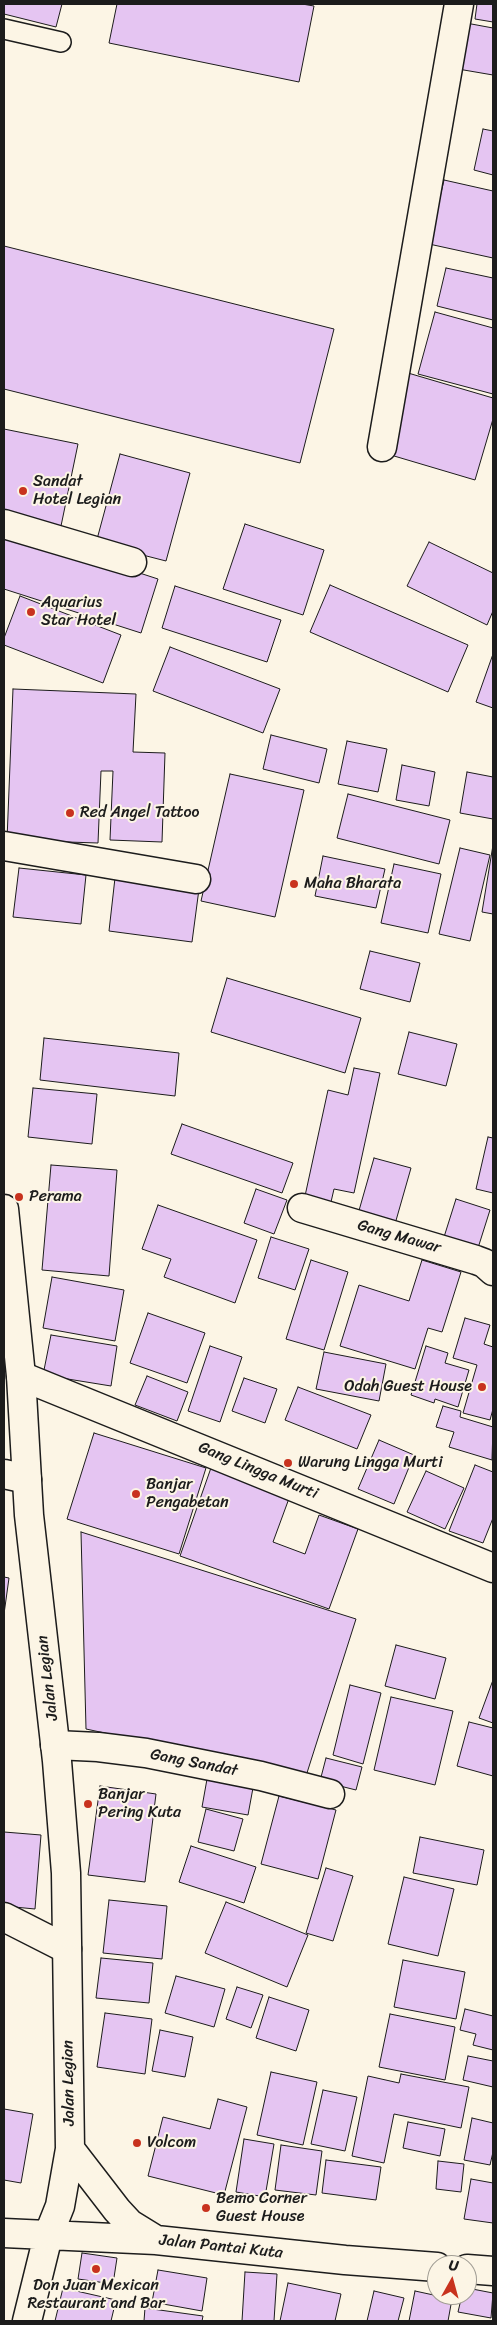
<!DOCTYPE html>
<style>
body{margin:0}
#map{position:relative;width:497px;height:2325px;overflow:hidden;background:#fcf5e5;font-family:Sriracha,sans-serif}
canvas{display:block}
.frame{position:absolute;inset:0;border:5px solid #1c1c1c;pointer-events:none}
.north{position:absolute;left:427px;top:2255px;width:50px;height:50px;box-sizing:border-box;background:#fcf5e5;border:1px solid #a29e95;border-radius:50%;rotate:7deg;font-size:14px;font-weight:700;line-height:20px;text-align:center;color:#1c1c1c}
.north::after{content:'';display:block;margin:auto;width:18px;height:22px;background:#c8321e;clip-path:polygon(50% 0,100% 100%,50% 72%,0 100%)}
</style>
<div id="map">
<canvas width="497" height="2325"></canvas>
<div class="frame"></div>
<div class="north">U</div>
</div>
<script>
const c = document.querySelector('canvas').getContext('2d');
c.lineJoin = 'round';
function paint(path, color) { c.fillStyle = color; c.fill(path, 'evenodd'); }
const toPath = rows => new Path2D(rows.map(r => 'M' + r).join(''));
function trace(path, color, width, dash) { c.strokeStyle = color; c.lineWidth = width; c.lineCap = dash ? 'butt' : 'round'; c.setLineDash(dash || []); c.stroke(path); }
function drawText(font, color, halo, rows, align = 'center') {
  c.font = font + ' Sriracha,sans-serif'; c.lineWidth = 4; c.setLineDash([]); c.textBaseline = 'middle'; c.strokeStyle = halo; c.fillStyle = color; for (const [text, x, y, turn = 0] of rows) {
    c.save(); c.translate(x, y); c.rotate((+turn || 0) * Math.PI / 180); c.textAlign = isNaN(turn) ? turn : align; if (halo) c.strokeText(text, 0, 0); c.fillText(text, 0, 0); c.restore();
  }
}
const building = toPath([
 [4,4,62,4,56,27,4,14,4,4],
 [117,4,302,4,314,6,299,82,109,43,117,4],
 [477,4,493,4,493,22,475,19,477,4],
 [466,23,493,28,493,75,458,69,466,23],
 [483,129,493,131,493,175,474,170,483,129],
 [444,180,493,191,493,258,429,244,444,180],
 [4,246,334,329,300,463,4,389,4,246],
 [446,268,493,278,493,320,437,306,446,268],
 [435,312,493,328,493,394,418,374,435,312],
 [408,373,493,398,493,419,475,480,384,453,408,373],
 [4,429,78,444,61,526,4,514,4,429],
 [120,454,190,473,166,561,96,543,120,454],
 [245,524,324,550,303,615,223,589,245,524],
 [4,529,158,579,141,633,4,589,4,529],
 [429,542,493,573,493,611,487,625,407,586,429,542],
 [330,585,468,645,448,692,310,632,330,585],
 [175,586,281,620,267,662,162,628,175,586],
 [20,596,121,635,103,683,4,645,4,638,20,596],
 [170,647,280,689,263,733,153,691,170,647],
 [493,654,493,708,476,702,493,654],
 [13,689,136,694,133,752,165,753,162,842,110,840,113,771,101,771,98,843,7,840,13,689],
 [271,735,327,749,319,783,263,769,271,735],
 [347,741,387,749,378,792,338,784,347,741],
 [402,765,435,772,429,806,396,800,402,765],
 [467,772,493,777,493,819,460,813,467,772],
 [230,774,304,790,275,917,201,901,230,774],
 [348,794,450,820,439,864,337,838,348,794],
 [493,845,493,914,482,912,493,845],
 [460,848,490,855,470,941,439,934,460,848],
 [323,856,385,869,376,908,315,896,323,856],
 [394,864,441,874,428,933,381,923,394,864],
 [19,868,86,875,81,924,13,917,19,868],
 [115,878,199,889,192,942,109,931,115,878],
 [370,951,420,963,410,1002,360,989,370,951],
 [227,978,361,1018,345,1073,211,1032,227,978],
 [409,1032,457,1044,446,1086,398,1074,409,1032],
 [44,1038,179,1053,175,1096,40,1080,44,1038],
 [354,1068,380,1073,354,1193,334,1189,331,1202,305,1196,328,1090,348,1095,354,1068],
 [33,1088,97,1094,92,1144,28,1137,33,1088],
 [182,1124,293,1163,282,1193,171,1154,182,1124],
 [488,1137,493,1138,493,1193,476,1189,488,1137],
 [374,1158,411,1168,395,1224,358,1214,374,1158],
 [51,1165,117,1170,109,1276,42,1270,51,1165],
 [256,1189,287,1200,274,1234,244,1223,256,1189],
 [456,1199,490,1210,478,1248,444,1237,456,1199],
 [158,1205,257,1240,235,1303,164,1277,171,1259,142,1249,158,1205],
 [271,1237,309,1249,295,1290,258,1278,271,1237],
 [311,1260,348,1272,324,1350,286,1339,311,1260],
 [422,1260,461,1272,442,1332,428,1328,415,1369,340,1346,359,1285,409,1301,422,1260],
 [52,1277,124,1290,115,1341,43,1328,52,1277],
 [148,1313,205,1333,187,1383,130,1363,148,1313],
 [465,1318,490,1325,484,1344,493,1347,493,1409,490,1420,463,1413,477,1365,453,1358,465,1318],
 [51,1335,117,1346,111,1386,43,1375,51,1335],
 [210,1346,242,1357,220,1422,188,1411,210,1346],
 [426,1346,448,1353,445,1363,469,1370,458,1407,435,1399,434,1403,411,1395,426,1346],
 [324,1352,386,1364,379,1401,316,1389,324,1352],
 [147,1376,188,1392,177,1421,135,1405,147,1376],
 [244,1378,277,1389,265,1423,232,1411,244,1378],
 [298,1387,371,1415,357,1449,285,1420,298,1387],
 [443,1406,461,1411,460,1417,493,1427,492,1460,449,1447,454,1432,436,1427,443,1406],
 [94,1433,206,1468,179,1554,67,1519,94,1433],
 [379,1440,414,1455,394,1504,358,1489,379,1440],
 [212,1465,291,1493,273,1542,305,1554,319,1515,358,1529,329,1609,180,1556,212,1465],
 [475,1465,493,1472,493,1518,483,1543,449,1531,475,1465],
 [426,1471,464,1488,445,1529,407,1512,426,1471],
 [81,1532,356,1619,306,1776,86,1729,81,1532],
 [4,1577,9,1578,4,1614,4,1577],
 [396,1645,446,1658,435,1699,385,1686,396,1645],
 [493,1680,493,1723,479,1718,493,1680],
 [350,1685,381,1693,363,1764,333,1755,350,1685],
 [391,1697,453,1711,435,1785,374,1770,391,1697],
 [469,1722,493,1728,493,1776,457,1766,469,1722],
 [326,1758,362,1767,356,1790,320,1781,326,1758],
 [209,1768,255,1777,248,1815,202,1807,209,1768],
 [100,1786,156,1794,145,1882,88,1875,100,1786],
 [279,1796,336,1810,318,1879,261,1864,279,1796],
 [206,1809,243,1819,234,1851,198,1842,206,1809],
 [4,1832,41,1835,35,1909,4,1906,4,1832],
 [420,1837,484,1850,477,1885,413,1873,420,1837],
 [191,1846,256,1867,244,1903,179,1882,191,1846],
 [326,1868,353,1876,333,1941,306,1933,326,1868],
 [404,1877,454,1889,438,1956,388,1944,404,1877],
 [109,1900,167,1906,162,1959,103,1953,109,1900],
 [226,1902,308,1935,287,1987,205,1953,226,1902],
 [101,1958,153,1963,149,2003,96,1998,101,1958],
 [403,1960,465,1972,456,2019,394,2007,403,1960],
 [176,1976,225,1989,214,2027,165,2013,176,1976],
 [237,1987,263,1995,251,2028,226,2019,237,1987],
 [269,1997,309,2010,296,2051,256,2038,269,1997],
 [465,2009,493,2016,493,2050,473,2045,476,2034,460,2030,465,2009],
 [105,2013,152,2019,145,2074,97,2067,105,2013],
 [390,2014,455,2027,445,2080,379,2067,390,2014],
 [160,2030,193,2037,185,2077,152,2071,160,2030],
 [468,2056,493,2061,493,2087,463,2080,468,2056],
 [271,2072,317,2082,303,2145,257,2135,271,2072],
 [401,2074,469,2087,461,2128,394,2114,384,2163,352,2156,368,2076,399,2083,401,2074],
 [323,2090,357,2097,345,2151,311,2144,323,2090],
 [218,2099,247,2107,224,2195,148,2176,163,2117,210,2129,218,2099],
 [4,2109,33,2114,21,2183,4,2180,4,2109],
 [472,2118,493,2123,493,2152,490,2165,464,2160,472,2118],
 [408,2122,445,2129,440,2156,403,2148,408,2122],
 [244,2139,274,2144,265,2197,236,2192,244,2139],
 [281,2145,322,2151,316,2195,275,2190,281,2145],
 [326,2160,381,2167,376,2200,322,2193,326,2160],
 [438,2161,464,2164,461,2192,436,2189,438,2161],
 [471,2179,493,2183,493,2223,464,2219,471,2179],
 [82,2253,117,2258,113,2284,78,2279,82,2253],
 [158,2270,207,2278,202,2311,152,2302,158,2270],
 [245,2272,277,2274,274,2321,242,2321,245,2272],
 [288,2283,341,2294,335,2321,280,2321,288,2283],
 [63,2288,116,2300,111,2321,55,2321,63,2288],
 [467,2288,493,2293,491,2318,458,2312,462,2295,467,2295,467,2288],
 [374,2291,404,2298,398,2321,367,2321,374,2291],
 [415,2291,452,2299,448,2321,409,2321,415,2291],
 [145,2308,203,2316,202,2321,144,2321,145,2308]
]);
const lane = toPath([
 [4,29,61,42]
]);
const street = toPath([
 [382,447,459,4],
 [4,524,132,562],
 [4,846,196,879],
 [302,1208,476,1260,484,1263,493,1271],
 [21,1376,493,1568],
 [4,1474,27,1479],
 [55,1745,98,1747,146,1753,261,1776,330,1794],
 [4,1917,67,1949]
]);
const secondary = toPath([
 [4,1209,21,1376,29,1515,57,1761,66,1873,70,2149,60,2206,48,2236,27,2321],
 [70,2149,117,2210,130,2224,156,2240],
 [4,2233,156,2240,345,2260,437,2267],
 [467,2269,493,2271]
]);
const markers = [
 [23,491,5,"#c8321e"],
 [31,612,5,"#c8321e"],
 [70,813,5,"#c8321e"],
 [294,884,5,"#c8321e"],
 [19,1197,5,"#c8321e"],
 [482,1387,5,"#c8321e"],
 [288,1463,5,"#c8321e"],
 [136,1494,5,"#c8321e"],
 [88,1804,5,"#c8321e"],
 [137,2143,5,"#c8321e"],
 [206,2208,5,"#c8321e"],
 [96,2269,5,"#c8321e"]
];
const poiNames = [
 ["Sandat",33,482],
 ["Hotel Legian",33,500],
 ["Aquarius",41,603],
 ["Star Hotel",41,621],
 ["Red Angel Tattoo",80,813],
 ["Maha Bharata",304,884],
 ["Perama",29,1197],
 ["Odah Guest House",472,1387,"right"],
 ["Warung Lingga Murti",298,1463],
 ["Banjar",146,1485],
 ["Pengabetan",146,1503],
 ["Banjar",98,1795],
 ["Pering Kuta",98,1813],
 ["Volcom",147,2143],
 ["Bemo Corner",216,2199],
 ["Guest House",216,2217],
 ["Don Juan Mexican",96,2286,"center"],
 ["Restaurant and Bar",96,2304,"center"]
];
const streetNames = [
 ["Gang Mawar",399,1237,16],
 ["Gang Lingga Murti",258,1471,22],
 ["Jalan Legian",48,1678,-97],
 ["Gang Sandat",194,1763,11],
 ["Jalan Legian",69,2083,-91],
 ["Jalan Pantai Kuta",221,2247,6]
];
paint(building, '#e5c5f2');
trace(building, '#1c1c1c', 1);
trace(lane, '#1c1c1c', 22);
trace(street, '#1c1c1c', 31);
trace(secondary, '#1c1c1c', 31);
trace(lane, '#fcf5e5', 19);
trace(street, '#fcf5e5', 28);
trace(secondary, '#fcf5e5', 28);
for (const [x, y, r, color] of markers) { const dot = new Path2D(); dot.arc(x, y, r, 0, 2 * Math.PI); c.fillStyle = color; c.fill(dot); trace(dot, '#fcf5e5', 2); }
drawText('16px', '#1c1c1c', '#fcf5e5', poiNames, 'left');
drawText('16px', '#1c1c1c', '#fcf5e5', streetNames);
</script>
